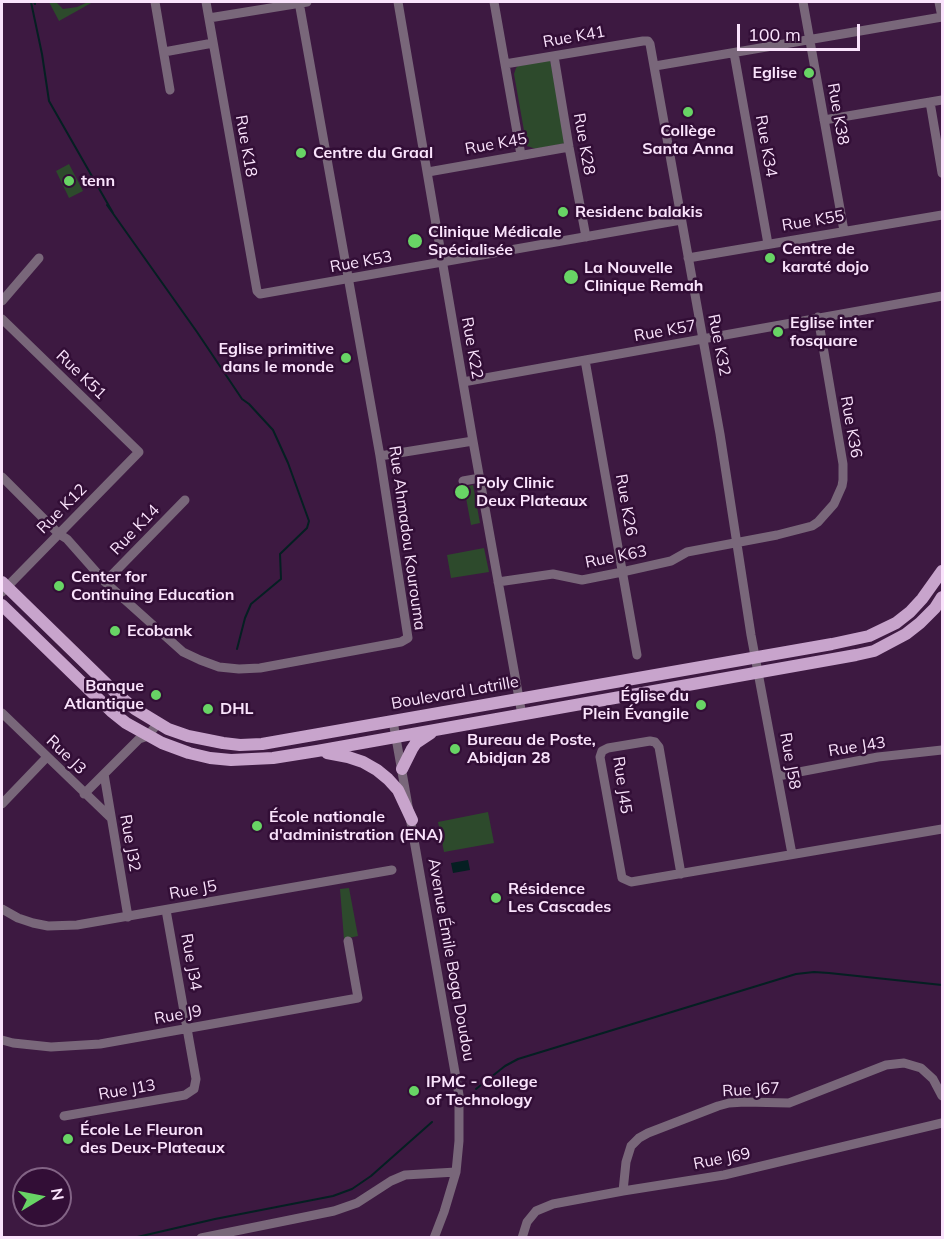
<!DOCTYPE html>
<meta charset="utf-8">
<style>
body{margin:0}
#map{position:relative;width:944px;height:1239px;overflow:hidden;background:#3d1941;font-family:Mulish,sans-serif}
canvas{display:block}
.frame{position:absolute;inset:0;border:3px solid #fae3fc;pointer-events:none}
.north{position:absolute;left:12px;top:1167px;width:60px;height:60px;box-sizing:border-box;background:#320e36;border:2px solid #826385;border-radius:50%;rotate:80deg;font-size:16px;font-weight:700;line-height:24px;text-align:center;color:#fae3fc}
.north::after{content:'';display:block;margin:auto;width:21px;height:27px;background:#68d465;clip-path:polygon(50% 0,100% 100%,50% 72%,0 100%)}
.scale{position:absolute;left:737px;top:24px;width:123px;height:27px;box-sizing:border-box;border:3px solid #fae3fc;border-top:0;padding-left:8px;font-size:18px;line-height:21px;white-space:nowrap;color:#fae3fc;-webkit-text-stroke:4px #320e36;paint-order:stroke}
</style>
<div id="map">
<canvas width="944" height="1239"></canvas>
<div class="frame"></div>
<div class="north">N</div>
<div class="scale">100 m</div>
</div>
<script>
const c = document.querySelector('canvas').getContext('2d');
c.lineJoin = 'round';
function paint(path, color) { c.fillStyle = color; c.fill(path, 'evenodd'); }
const toPath = rows => new Path2D(rows.map(r => 'M' + r).join(''));
function trace(path, color, width, dash) { c.strokeStyle = color; c.lineWidth = width; c.lineCap = dash ? 'butt' : 'round'; c.setLineDash(dash || []); c.stroke(path); }
function drawText(font, color, halo, rows, align = 'center') {
  c.font = font + ' Mulish,sans-serif'; c.lineWidth = 5; c.setLineDash([]); c.textBaseline = 'middle'; c.strokeStyle = halo; c.fillStyle = color; for (const [text, x, y, turn = 0] of rows) {
    c.save(); c.translate(x, y); c.rotate((+turn || 0) * Math.PI / 180); c.textAlign = isNaN(turn) ? turn : align; if (halo) c.strokeText(text, 0, 0); c.fillText(text, 0, 0); c.restore();
  }
}
const green = toPath([
 [49,2,56,2,63,9,77,7,88,2,93,2,59,21],
 [550,60,566,143,536,149,527,146,526,142,514,74,516,68,518,66],
 [69,164,83,191,69,198,56,171],
 [473,485,480,523,471,525,464,487],
 [484,548,489,572,451,578,447,555],
 [488,812,494,843,444,852,438,822],
 [349,888,358,936,344,939,340,889]
]);
const water = toPath([
 [468,860,470,870,453,873,451,863]
]);
const stream = toPath([
 [31,2,42,54,49,101,113,213,107,205,197,332,242,399,249,404,273,430,288,463,309,521,307,528,280,554,281,579,251,604,245,618,237,649],
 [34,2,35,4,35,2],
 [476,1089,505,1066,518,1059,796,974,814,972,829,973,942,985],
 [133,1238,215,1219,333,1196,352,1189,371,1176,432,1122]
]);
const minor = toPath([
 [155,2,170,90],
 [206,2,257,291,260,294,681,220],
 [398,2,473,441,522,715],
 [494,2,521,155],
 [803,2,844,231],
 [939,2,942,17],
 [209,18,307,2],
 [164,52,213,43],
 [734,53,768,244],
 [554,56,569,147,586,237],
 [505,64,643,41,648,41,650,44,720,434,751,635,792,854],
 [655,66,942,17],
 [930,102,942,173],
 [824,120,942,100],
 [428,172,569,147],
 [688,258,942,215],
 [2,301,39,258],
 [2,319,139,452,2,592],
 [585,360,637,655],
 [463,382,942,296],
 [380,456,473,441],
 [2,477,59,534,67,539,105,582,183,652,200,660,219,667,239,669,260,668,401,642,408,638,380,456,299,2],
 [463,481,480,478],
 [105,582,185,500],
 [498,582,553,574,582,580,622,572,671,561,687,552,777,535,812,526,818,522,834,504,842,486,843,480,843,464,818,317],
 [2,713,111,818],
 [393,721,459,1095,459,1141,456,1172,444,1212,434,1238],
 [104,774,128,917],
 [778,776,878,757,942,750],
 [84,794,139,739,148,736,157,724],
 [2,804,47,757],
 [681,874,659,747,655,742,650,741,608,748,602,751,600,757,622,878,631,882,942,829],
 [2,909,18,918,33,923,48,926,77,925,392,870],
 [2,1040,13,1043,51,1047,100,1044,358,998,348,941],
 [64,1116,185,1095,194,1089,196,1079,166,910],
 [623,1191,626,1162,631,1146,639,1138,648,1133,718,1106,729,1103,745,1102,789,1103,886,1065,904,1063,921,1068,933,1079,942,1096],
 [201,1238,334,1211,357,1203,391,1181,405,1175,456,1172],
 [522,1238,527,1222,536,1211,553,1204,623,1191,724,1175,942,1123]
]);
const major = toPath([
 [2,582,119,696,135,709,168,729,188,736,223,743,240,745,262,744,832,644,869,636,896,623,910,612,922,599,942,571],
 [2,605,111,711,126,723,162,743,189,753,210,758,231,760,273,758,317,751,856,655,874,651,906,634,920,623,935,608,942,597],
 [327,753,348,757,363,762,377,770,388,779,398,790,412,820],
 [402,769,412,749,416,743,431,733]
]);
const markers = [
 [809,73,6,"#68d465"],
 [688,112,6,"#68d465"],
 [301,153,6,"#68d465"],
 [69,181,6,"#68d465"],
 [563,212,6,"#68d465"],
 [415,241,8,"#68d465"],
 [770,258,6,"#68d465"],
 [571,277,8,"#68d465"],
 [778,332,6,"#68d465"],
 [346,358,6,"#68d465"],
 [462,492,8,"#68d465"],
 [59,586,6,"#68d465"],
 [115,631,6,"#68d465"],
 [156,695,6,"#68d465"],
 [701,705,6,"#68d465"],
 [208,709,6,"#68d465"],
 [455,749,6,"#68d465"],
 [257,826,6,"#68d465"],
 [496,898,6,"#68d465"],
 [414,1091,6,"#68d465"],
 [68,1139,6,"#68d465"]
];
const streetNames = [
 ["Rue K41",574,37,-10],
 ["Rue K38",838,114,80],
 ["Rue K45",496,144,-10],
 ["Rue K28",584,144,80],
 ["Rue K18",246,146,80],
 ["Rue K34",766,146,80],
 ["Rue K55",813,221,-9],
 ["Rue K53",361,262,-10],
 ["Rue K57",665,331,-10],
 ["Rue K32",719,345,79],
 ["Rue K22",472,348,80],
 ["Rue K51",81,375,44],
 ["Rue K36",851,427,80],
 ["Rue K26",626,505,80],
 ["Rue K12",62,509,-45],
 ["Rue K14",135,530,-46],
 ["Rue Ahmadou Kourouma",407,538,82],
 ["Rue K63",616,557,-11],
 ["Boulevard Latrille",455,693,-10],
 ["Rue J43",857,747,-9],
 ["Rue J3",66,755,44],
 ["Rue J58",790,761,80],
 ["Rue J45",622,785,82],
 ["Rue J32",130,843,80],
 ["Rue J5",193,890,-10],
 ["Avenue Émile Boga Doudou",451,960,80],
 ["Rue J34",191,962,80],
 ["Rue J9",178,1015,-10],
 ["Rue J13",127,1090,-10],
 ["Rue J67",751,1090,-3],
 ["Rue J69",722,1159,-11]
];
const poiNames = [
 ["Eglise",797,73,"right"],
 ["Collège",688,131,"center"],
 ["Santa Anna",688,149,"center"],
 ["Centre du Graal",313,153],
 ["tenn",81,181],
 ["Residenc balakis",575,212],
 ["Clinique Médicale",428,232],
 ["Spécialisée",428,250],
 ["Centre de",782,249],
 ["karaté dojo",782,267],
 ["La Nouvelle",584,268],
 ["Clinique Remah",584,286],
 ["Eglise inter",790,323],
 ["fosquare",790,341],
 ["Eglise primitive",334,349,"right"],
 ["dans le monde",334,367,"right"],
 ["Poly Clinic",476,483],
 ["Deux Plateaux",476,501],
 ["Center for",71,577],
 ["Continuing Education",71,595],
 ["Ecobank",127,631],
 ["Banque",144,686,"right"],
 ["Atlantique",144,704,"right"],
 ["Église du",689,696,"right"],
 ["Plein Évangile",689,714,"right"],
 ["DHL",220,709],
 ["Bureau de Poste,",467,740],
 ["Abidjan 28",467,758],
 ["École nationale",269,817],
 ["d'administration (ENA)",269,835],
 ["Résidence",508,889],
 ["Les Cascades",508,907],
 ["IPMC - College",426,1082],
 ["of Technology",426,1100],
 ["École Le Fleuron",80,1130],
 ["des Deux-Plateaux",80,1148]
];
paint(green, '#2d4a2c');
paint(water, '#051f22');
trace(stream, '#051f22', 2);
trace(minor, '#79677a', 9);
trace(major, '#c8a4cc', 12);
for (const [x, y, r, color] of markers) { const dot = new Path2D(); dot.arc(x, y, r, 0, 2 * Math.PI); c.fillStyle = color; c.fill(dot); trace(dot, '#320e36', 2); }
drawText('16px', '#fae3fc', '#320e36', streetNames);
drawText('bold 16px', '#fae3fc', '#320e36', poiNames, 'left');
</script>
